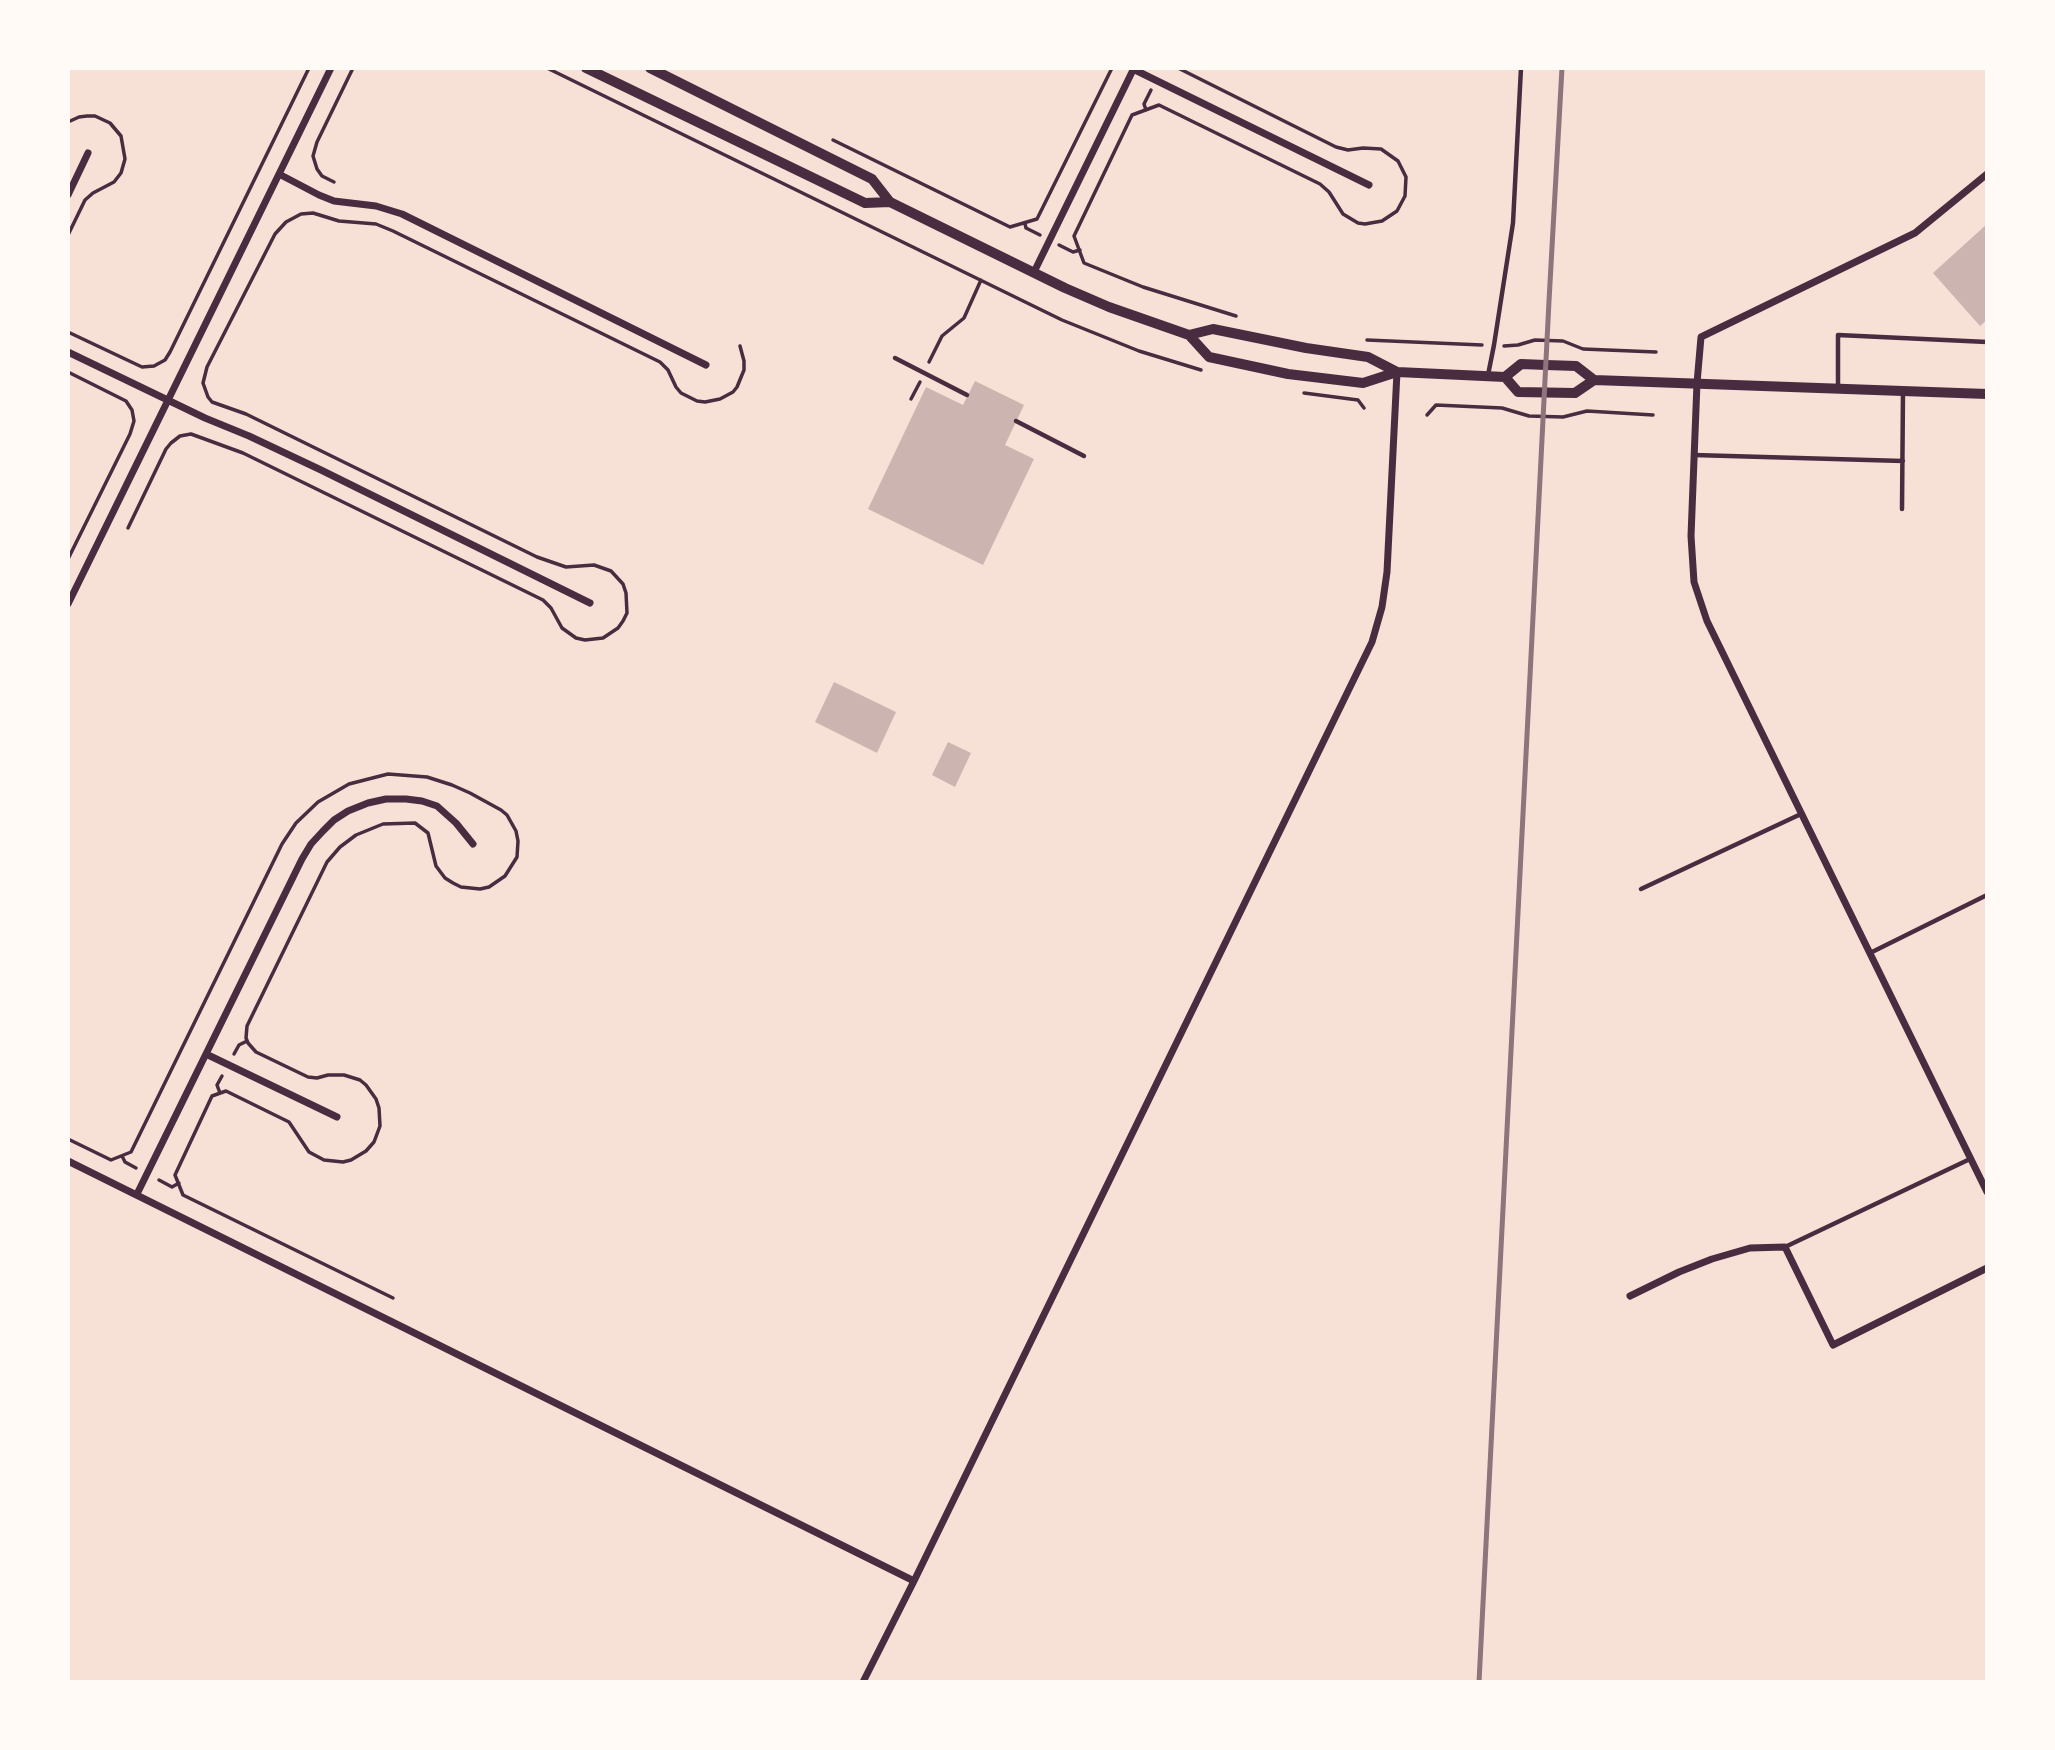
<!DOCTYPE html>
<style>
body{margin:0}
#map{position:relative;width:2055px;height:1750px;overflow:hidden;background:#f7e1d7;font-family:"Titillium Web",sans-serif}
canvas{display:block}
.frame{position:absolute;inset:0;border:70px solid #fffaf5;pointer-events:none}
</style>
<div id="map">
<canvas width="2055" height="1750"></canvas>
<div class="frame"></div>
</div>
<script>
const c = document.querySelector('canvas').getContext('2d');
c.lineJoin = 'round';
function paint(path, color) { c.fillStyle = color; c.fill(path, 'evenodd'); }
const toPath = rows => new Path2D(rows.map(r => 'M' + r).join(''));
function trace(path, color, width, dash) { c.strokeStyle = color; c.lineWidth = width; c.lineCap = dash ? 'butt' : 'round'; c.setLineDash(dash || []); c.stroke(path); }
const building = toPath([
 [1987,224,1987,320,1980,326,1933,273],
 [975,381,1024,405,1005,445,1034,459,983,565,868,509,926,387,963,405],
 [834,682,896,712,877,753,815,722],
 [948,742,971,753,955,787,932,775]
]);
const path = toPath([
 [547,68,1062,320,1139,351,1201,370],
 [1178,68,1336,147,1348,150,1363,148,1381,149,1398,161,1406,177,1405,196,1397,211,1382,221,1365,224,1358,223,1343,214,1329,192,1320,184,1159,105,1132,115,1074,236,1084,263,1143,287,1236,316],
 [1146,110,1144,104,1151,90],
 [68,122,79,117,87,116,95,116,110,123,121,136,125,159,121,173,114,182,93,193,85,200,68,235],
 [833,140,1010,227,1037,219,1112,68],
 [334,182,322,176,317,169,313,156,317,142,353,68],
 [1025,224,1026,228,1040,235],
 [1059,245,1073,252,1080,250],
 [68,332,142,367,154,366,165,360,170,352,309,68],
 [1367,340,1482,345],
 [1504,346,1518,345,1535,340,1563,341,1583,349,1656,352],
 [929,362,942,336,964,318,981,280],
 [68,372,126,401,132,410,134,421,130,434,68,559],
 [1304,393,1358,400,1364,408],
 [911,399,920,382],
 [1427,415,1436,405,1502,408,1529,416,1563,417,1587,411,1653,415],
 [128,528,166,449,171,443,180,436,191,434,243,453,543,600,551,608,562,628,576,638,585,640,603,638,618,628,623,621,627,613,626,593,623,584,611,571,594,565,566,567,537,557,246,414,212,402,208,397,203,383,207,367,275,234,286,222,301,214,313,213,339,221,376,224,393,231,660,362,668,370,676,387,681,393,697,401,705,402,720,399,733,392,737,387,744,370,744,361,740,346],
 [234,1054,239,1045,247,1041],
 [220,1093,217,1085,222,1076],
 [68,1139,111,1160,131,1152,282,844,296,823,318,802,349,784,388,774,427,777,452,785,470,793,501,810,507,815,516,831,518,841,517,857,505,876,489,887,480,889,461,887,453,883,445,878,436,866,428,833,415,823,383,824,356,835,340,847,327,862,247,1026,246,1038,248,1043,256,1052,308,1077,317,1078,328,1075,344,1075,360,1080,366,1085,376,1099,379,1108,380,1126,374,1142,366,1151,351,1160,343,1162,324,1160,309,1152,289,1122,226,1091,212,1096,175,1175,183,1195,393,1298],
 [122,1156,125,1162,136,1168],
 [159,1180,172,1187,179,1183]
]);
const service = toPath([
 [895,358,967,395],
 [1488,375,1494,345,1513,223,1521,68],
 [1838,388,1838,335,1987,342],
 [1016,421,1084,456],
 [1694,455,1903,461],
 [1902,509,1903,391],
 [1641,889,1801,814],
 [1870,953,1987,895],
 [1785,1247,1970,1159]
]);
const minor = toPath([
 [1133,69,1369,185],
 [279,174,319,195,334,201,376,206,402,214,706,365],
 [1987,174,1915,233,1701,337,1697,383,1691,536,1694,582,1707,621,1987,1192],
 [68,195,88,153],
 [1034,272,1134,68],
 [68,352,205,418,249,436,321,470,590,603],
 [68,604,331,68],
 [206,1054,337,1117],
 [68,1161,914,1581],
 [137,1194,302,859,311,844,323,831,334,820,348,811,368,803,386,799,406,799,422,801,437,806,456,823,473,844],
 [1630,1296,1679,1272,1712,1259,1750,1248,1785,1247,1833,1345,1987,1268],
 [863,1682,914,1581,1372,642,1382,607,1387,572,1397,372]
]);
const secondary = toPath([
 [586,68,865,203,890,202],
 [650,68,872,179,890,202,1065,288,1109,307,1189,335,1213,329,1306,348,1368,357,1397,372],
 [1189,335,1209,357,1288,374,1363,383,1397,372,1505,377,1521,364,1546,365,1576,366,1594,380,1987,394],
 [1505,377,1518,392,1575,393,1594,380]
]);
const rail = toPath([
 [1479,1682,1549,301,1562,68]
]);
paint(building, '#ccb4b1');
trace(path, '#4a2c40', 3.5);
trace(service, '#4a2c40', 4.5);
trace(minor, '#4a2c40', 7);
trace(secondary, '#4a2c40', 10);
trace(rail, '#8f747c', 5);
</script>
